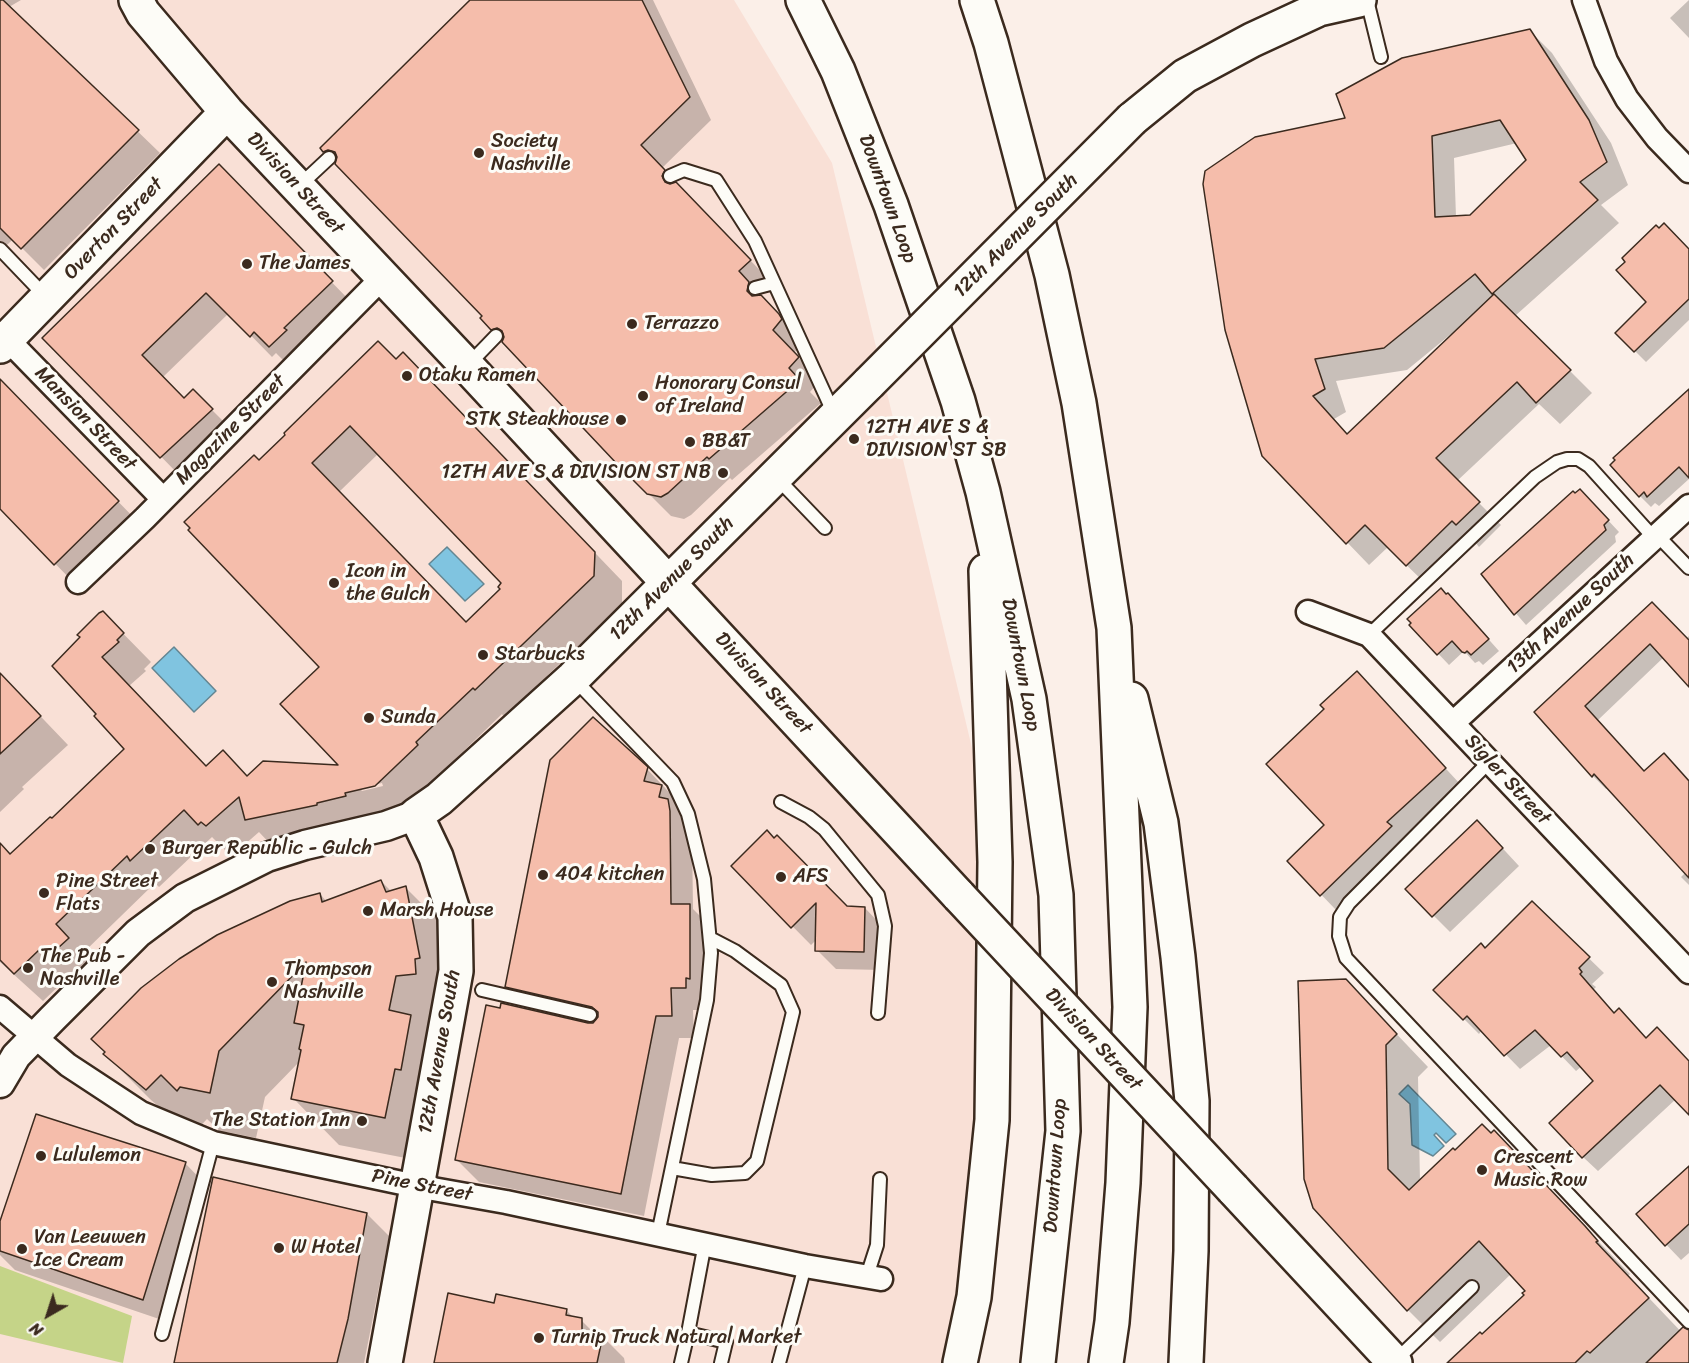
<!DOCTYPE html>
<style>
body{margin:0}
#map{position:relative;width:1689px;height:1363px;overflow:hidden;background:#fbefe8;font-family:Sriracha,sans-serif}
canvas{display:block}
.north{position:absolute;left:18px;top:1285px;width:60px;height:60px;-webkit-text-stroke:4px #fdfcf7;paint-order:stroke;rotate:219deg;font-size:16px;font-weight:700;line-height:24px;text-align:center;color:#3b2a1e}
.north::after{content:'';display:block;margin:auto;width:21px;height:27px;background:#3b2a1e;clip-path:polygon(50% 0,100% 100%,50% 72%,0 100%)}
</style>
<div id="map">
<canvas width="1689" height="1363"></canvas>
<div class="north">N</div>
</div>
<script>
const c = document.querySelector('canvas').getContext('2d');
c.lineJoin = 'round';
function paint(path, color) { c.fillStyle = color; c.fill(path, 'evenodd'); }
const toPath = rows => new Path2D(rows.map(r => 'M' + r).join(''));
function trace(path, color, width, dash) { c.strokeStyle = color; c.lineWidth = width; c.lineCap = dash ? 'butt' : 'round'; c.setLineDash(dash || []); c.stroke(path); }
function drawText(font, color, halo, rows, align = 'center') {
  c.font = font + ' Sriracha,sans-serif'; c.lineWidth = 6; c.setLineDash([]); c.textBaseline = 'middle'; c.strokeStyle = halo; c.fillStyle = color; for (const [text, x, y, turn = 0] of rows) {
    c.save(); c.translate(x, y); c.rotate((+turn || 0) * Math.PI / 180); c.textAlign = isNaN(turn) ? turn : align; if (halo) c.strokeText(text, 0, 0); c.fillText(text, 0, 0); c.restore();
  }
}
const built = toPath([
 [0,0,734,0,832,163,1000,865,958,1363,0,1363]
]);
const green = toPath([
 [0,1266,132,1316,123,1363,0,1334]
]);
const water = toPath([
 [447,547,484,584,465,601,429,564,447,547],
 [174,647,216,691,194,712,152,668,174,647],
 [1408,1085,1456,1134,1446,1143,1436,1133,1434,1135,1444,1146,1433,1156,1412,1145,1410,1104,1399,1094,1408,1085]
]);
const shadow = toPath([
 [0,0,21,0,9,7,160,153,44,270,13,239,0,252],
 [472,0,653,0,711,120,662,168,772,283,760,294,801,338,803,342,794,353,820,380,810,392,821,403,732,480,730,478,691,515,684,519,671,516,648,493,482,318,484,316,322,148],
 [1689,0,1689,38,1670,18],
 [1530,31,1552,53,1611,143,1628,185,1601,205,1619,223,1515,316,1592,393,1560,424,1539,404,1457,481,1501,525,1479,547,1475,542,1429,587,1388,547,1369,565,1263,455,1347,119],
 [1517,143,1528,160,1471,216,1456,217,1454,158],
 [1451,334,1452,336,1348,435,1334,419,1346,412,1336,381,1407,370],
 [240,188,353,304,291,368,276,353,272,357,229,313,163,377,184,400,193,391,233,431,182,478,45,338],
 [1689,250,1689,320,1646,362,1617,333,1648,302],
 [397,361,431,382,622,581,622,604,504,717,502,714,443,771,445,774,404,814,274,848,259,832,235,853,230,848,227,852,212,837,159,887,155,883,83,953,96,967,76,985,68,977,43,1001,0,962,0,845,11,856,52,820,127,749,96,716,103,613,151,662,144,669,146,671,129,686,206,768,248,777,342,766,321,667,259,462],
 [379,453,503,583,502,589,467,623,339,492],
 [382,783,383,786,362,791,360,788],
 [1689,392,1689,479,1659,506,1655,503,1651,507,1640,496],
 [0,397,30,411,140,524,77,586,0,507],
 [1591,502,1619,532,1615,536,1616,542,1526,625,1483,575],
 [1446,596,1459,606,1499,651,1483,665,1479,661,1475,663,1464,651,1449,665,1411,625],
 [1652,604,1686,639,1689,636,1689,685,1664,657,1598,720,1645,772,1689,782,1689,885,1681,877,1686,872,1608,788,1606,789,1593,776,1536,712],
 [0,674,68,745,22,787,24,789,0,812],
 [1372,689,1461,785,1402,839,1406,843,1336,910,1289,861,1326,825],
 [647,769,684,808,692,835,693,909,712,928,708,1010,693,1010,694,1038,679,1038,644,1216,479,1182,457,1160,531,1011,506,986],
 [1494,839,1519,866,1450,932,1407,889],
 [733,866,847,908,865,908,883,927,883,970,836,969,817,950,817,939,811,945],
 [381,881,392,892,406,888,452,934,437,1043,457,1062,446,1115,431,1163,339,1145,293,1098,300,1061,265,1097,256,1138,227,1132,224,1135,207,1119,192,1135,151,1100,105,1054,320,894,327,902],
 [1532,903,1604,973,1592,984,1596,987,1593,990,1615,1014,1647,1039,1689,1062,1689,1113,1676,1099,1598,1171,1583,1157,1595,1081,1582,1066,1576,1071,1551,1045,1520,1069,1482,1030,1479,1034,1435,990,1485,950],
 [1346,981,1428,1067,1418,1077,1420,1181,1526,1165,1617,1261,1630,1274,1628,1276,1689,1340,1689,1363,1457,1363,1482,1336,1526,1295,1527,1291,1511,1274,1440,1342,1408,1310],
 [185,1163,207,1186,165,1321,15,1270,0,1255,0,1226],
 [1689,1168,1689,1253,1681,1260,1638,1215],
 [367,1214,389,1236,364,1363,175,1363],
 [496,1304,566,1310,574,1318,581,1320,596,1335,602,1336,624,1358,625,1363,435,1363]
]);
const building = toPath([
 [0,0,3,0,139,130,21,249,0,228,0,0],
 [470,0,642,0,690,97,641,145,665,170,662,176,665,182,670,184,676,182,751,260,739,271,749,282,747,291,752,296,761,295,779,314,782,319,773,330,799,357,789,368,800,380,709,459,707,457,668,493,661,497,647,494,618,465,502,342,504,337,502,331,497,328,491,330,480,318,482,316,335,164,337,157,335,152,328,150,323,152,320,148,470,0],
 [1530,29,1589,120,1607,162,1580,182,1598,200,1492,294,1475,274,1384,348,1315,359,1325,389,1313,396,1347,434,1494,294,1571,370,1536,403,1517,382,1436,458,1480,502,1456,525,1452,521,1406,566,1365,525,1346,544,1262,456,1225,330,1203,184,1205,171,1255,137,1345,118,1336,94,1402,58,1530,29],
 [1500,120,1526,160,1470,215,1435,217,1432,136,1500,120],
 [219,164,333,281,284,328,287,330,269,347,254,332,250,337,206,293,142,355,184,398,193,389,213,409,160,458,42,338,219,164],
 [1664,223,1689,249,1689,299,1634,352,1615,333,1646,302,1616,270,1625,262,1622,258,1656,225,1659,228,1664,223],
 [378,341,396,359,403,352,595,552,594,576,475,690,473,688,416,742,418,745,375,786,345,793,346,796,317,803,317,805,245,820,239,797,206,826,201,822,198,825,184,810,130,861,127,856,56,924,69,938,47,958,39,950,14,974,0,960,0,843,10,854,50,817,52,818,124,749,94,716,96,714,52,666,80,637,77,635,99,613,103,611,124,633,117,640,119,642,102,657,206,766,223,750,247,776,263,761,338,765,280,704,319,667,188,530,190,528,184,522,254,455,259,460,285,435,284,433,378,341],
 [350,426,501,583,498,587,500,589,466,622,312,463,350,426],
 [0,379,119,501,54,565,0,509,0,379],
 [1689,389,1689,478,1679,467,1647,497,1644,492,1639,497,1610,465,1615,460,1613,458,1689,389],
 [1580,489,1609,520,1604,525,1606,530,1514,615,1481,574,1573,491,1575,493,1580,489],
 [1441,588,1446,594,1448,593,1489,639,1471,655,1467,651,1465,653,1462,652,1452,641,1437,655,1409,625,1411,623,1407,619,1441,588],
 [1652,602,1689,640,1689,687,1650,644,1585,706,1644,771,1664,753,1689,781,1689,878,1594,774,1592,777,1534,712,1652,602],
 [1357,671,1446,768,1387,822,1392,826,1320,896,1287,861,1324,825,1266,764,1324,709,1320,705,1357,671],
 [0,673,41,716,0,754,0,673],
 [593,717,648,767,644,781,662,785,659,797,668,799,670,811,671,904,690,904,690,979,686,978,686,988,671,988,672,1016,656,1016,621,1194,455,1160,486,1005,500,1008,501,1003,588,1023,593,1023,598,1017,598,1012,592,1007,505,987,550,760,593,717],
 [1477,820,1503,848,1432,917,1405,889,1477,820],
 [767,830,774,838,777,835,847,906,865,907,864,952,815,951,816,903,791,928,731,866,767,830],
 [381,880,386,892,406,886,420,958,415,959,416,974,396,976,389,1010,411,1015,401,1070,395,1069,385,1118,291,1099,301,1050,299,1049,304,1025,294,1023,306,962,219,1051,210,1093,180,1087,177,1091,161,1075,146,1090,103,1054,105,1052,91,1039,141,988,179,959,217,935,290,901,320,893,322,902,381,880],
 [1532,901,1590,957,1579,968,1582,972,1580,974,1614,1013,1619,1008,1646,1038,1657,1027,1689,1061,1689,1115,1660,1085,1582,1158,1549,1123,1593,1081,1567,1052,1561,1057,1535,1030,1504,1056,1467,1016,1463,1020,1433,990,1481,943,1485,948,1532,901],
 [1346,979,1397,1034,1386,1045,1388,1169,1409,1190,1453,1148,1455,1150,1482,1124,1491,1133,1494,1130,1585,1226,1598,1241,1596,1242,1649,1298,1590,1353,1587,1351,1575,1363,1447,1363,1480,1332,1482,1334,1524,1295,1522,1293,1525,1291,1479,1241,1407,1311,1313,1208,1304,1179,1298,981,1346,979],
 [36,1114,186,1162,143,1300,0,1251,0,1221,36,1114],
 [1689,1166,1689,1224,1665,1246,1636,1214,1689,1166],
 [213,1177,367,1213,348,1319,337,1363,174,1363,213,1177],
 [448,1293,494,1303,496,1294,567,1309,566,1315,582,1318,582,1330,603,1335,597,1363,434,1363,448,1293],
 [1683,1327,1689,1330,1689,1363,1646,1363,1683,1327]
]);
const service = toPath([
 [1367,0,1381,57],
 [670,176,684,170,716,180,755,241,834,414],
 [299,186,329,158],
 [0,249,46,297],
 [755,288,774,283],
 [468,365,496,336],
 [776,477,825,528],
 [1657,535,1689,568],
 [1369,635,1535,477,1557,462,1567,459,1578,459,1589,466,1654,538],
 [575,680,673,782,688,814,704,879,711,953,707,1000,658,1234],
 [1489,762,1349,903,1340,917,1339,936,1346,958,1689,1322],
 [781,802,809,817,824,829,878,895,885,926,878,1013],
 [482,990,590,1015],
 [672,1168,712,1175,745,1173,757,1161,793,1012,781,985,735,951,710,938],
 [705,1243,688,1333,726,1342,721,1363],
 [867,1276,877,1245,880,1179],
 [162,1334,213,1143],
 [1395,1361,1472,1287],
 [681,1363,688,1333],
 [779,1363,805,1266]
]);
const minor = toPath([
 [1584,0,1606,61,1627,99,1657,138,1689,171],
 [7,339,163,499],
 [78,582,145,518,383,277],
 [1308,612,1369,635,1689,972],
 [1453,723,1689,506],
 [0,1007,68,1065,141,1113,213,1143,416,1186,506,1202,805,1266,881,1279]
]);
const tertiary = toPath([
 [0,1083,16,1056,52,1019,138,933,185,898,267,857,305,845,386,826,416,815]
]);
const secondary = toPath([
 [136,0,143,13,227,112,467,366,959,896],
 [1132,119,1185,76,1252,40,1319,9,1359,0],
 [0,346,227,112],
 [1233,1189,1395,1363],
 [385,1363,456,971,455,917,436,857,416,815,439,799,573,678,869,383]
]);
const motorway = toPath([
 [803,0,838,71,891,205,958,401,983,492,1029,699,1056,895,1063,1131,1038,1363],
 [977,0,991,43,1052,275,1079,403,1114,628,1130,1007,1123,1183,1112,1322,1106,1363],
 [1131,699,1161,823,1178,957,1192,1101,1191,1251,1186,1363],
 [960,1363,974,1297,992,1120,995,862,986,571]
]);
const secondaryBridge = toPath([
 [869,383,1132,119],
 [959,896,1233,1189]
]);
const markers = [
 [479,153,6,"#3b2a1e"],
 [247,264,6,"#3b2a1e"],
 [632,324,6,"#3b2a1e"],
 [407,376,6,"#3b2a1e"],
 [643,396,6,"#3b2a1e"],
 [621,420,6,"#3b2a1e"],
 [854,439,6,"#3b2a1e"],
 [690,442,6,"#3b2a1e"],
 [723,473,6,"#3b2a1e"],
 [334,583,6,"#3b2a1e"],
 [483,655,6,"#3b2a1e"],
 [369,718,6,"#3b2a1e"],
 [150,849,6,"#3b2a1e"],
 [543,875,6,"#3b2a1e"],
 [781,877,6,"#3b2a1e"],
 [44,893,6,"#3b2a1e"],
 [368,911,6,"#3b2a1e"],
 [28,968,6,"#3b2a1e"],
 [272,982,6,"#3b2a1e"],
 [362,1121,6,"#3b2a1e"],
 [41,1156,6,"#3b2a1e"],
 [1482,1170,6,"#3b2a1e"],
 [279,1248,6,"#3b2a1e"],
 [22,1249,6,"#3b2a1e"],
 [539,1338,6,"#3b2a1e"]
];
const poiNames = [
 ["Society",491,142],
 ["Nashville",491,165],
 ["The James",259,264],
 ["Terrazzo",644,324],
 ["Otaku Ramen",419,376],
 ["Honorary Consul",655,384],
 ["of Ireland",655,407],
 ["STK Steakhouse",609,420,"right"],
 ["12TH AVE S &",866,428],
 ["DIVISION ST SB",866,451],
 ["BB&T",702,442],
 ["12TH AVE S & DIVISION ST NB",711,473,"right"],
 ["Icon in",346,572],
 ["the Gulch",346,595],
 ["Starbucks",495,655],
 ["Sunda",381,718],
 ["Burger Republic - Gulch",162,849],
 ["404 kitchen",555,875],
 ["AFS",793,877],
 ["Pine Street",56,882],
 ["Flats",56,905],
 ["Marsh House",380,911],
 ["The Pub -",40,957],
 ["Nashville",40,980],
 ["Thompson",284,970],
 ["Nashville",284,993],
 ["The Station Inn",350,1121,"right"],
 ["Lululemon",53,1156],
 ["Crescent",1494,1158],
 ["Music Row",1494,1181],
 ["Van Leeuwen",34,1238],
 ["Ice Cream",34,1261],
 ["W Hotel",291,1248],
 ["Turnip Truck Natural Market",551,1338]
];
const streetNames = [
 ["Division Street",295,184,47],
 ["Downtown Loop",887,199,70],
 ["Overton Street",114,229,-46],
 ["12th Avenue South",1016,236,-45],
 ["Mansion Street",85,419,46],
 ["Magazine Street",231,430,-45],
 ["12th Avenue South",672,579,-45],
 ["13th Avenue South",1571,614,-43],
 ["Downtown Loop",1020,665,79],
 ["Division Street",763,684,47],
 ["Sigler Street",1507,780,47],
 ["Division Street",1093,1040,47],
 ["12th Avenue South",440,1052,-80],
 ["Downtown Loop",1056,1166,-86],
 ["Pine Street",422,1186,11]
];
paint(built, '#f9e0d6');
paint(green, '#c5d488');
paint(water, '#80c4e0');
trace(water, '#648692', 1.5);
paint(shadow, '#0003');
paint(building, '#f5bdab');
trace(building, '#3b2a1e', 1.5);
trace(service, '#3b2a1e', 16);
trace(minor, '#3b2a1e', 27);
trace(tertiary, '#3b2a1e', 33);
trace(secondary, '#3b2a1e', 38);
trace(motorway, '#3b2a1e', 38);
trace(service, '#fdfcf7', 12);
trace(minor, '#fdfcf7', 22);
trace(tertiary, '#fdfcf7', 28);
trace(secondary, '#fdfcf7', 33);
trace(motorway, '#fdfcf7', 33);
trace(secondaryBridge, '#3b2a1e', 38, []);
trace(secondaryBridge, '#fdfcf7', 33);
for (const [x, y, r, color] of markers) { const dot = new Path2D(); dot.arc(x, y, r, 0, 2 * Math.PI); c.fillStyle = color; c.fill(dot); trace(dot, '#fdfcf7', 2); }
drawText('20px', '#3b2a1e', '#fdfcf7', poiNames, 'left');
drawText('20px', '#3b2a1e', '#fdfcf7', streetNames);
</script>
